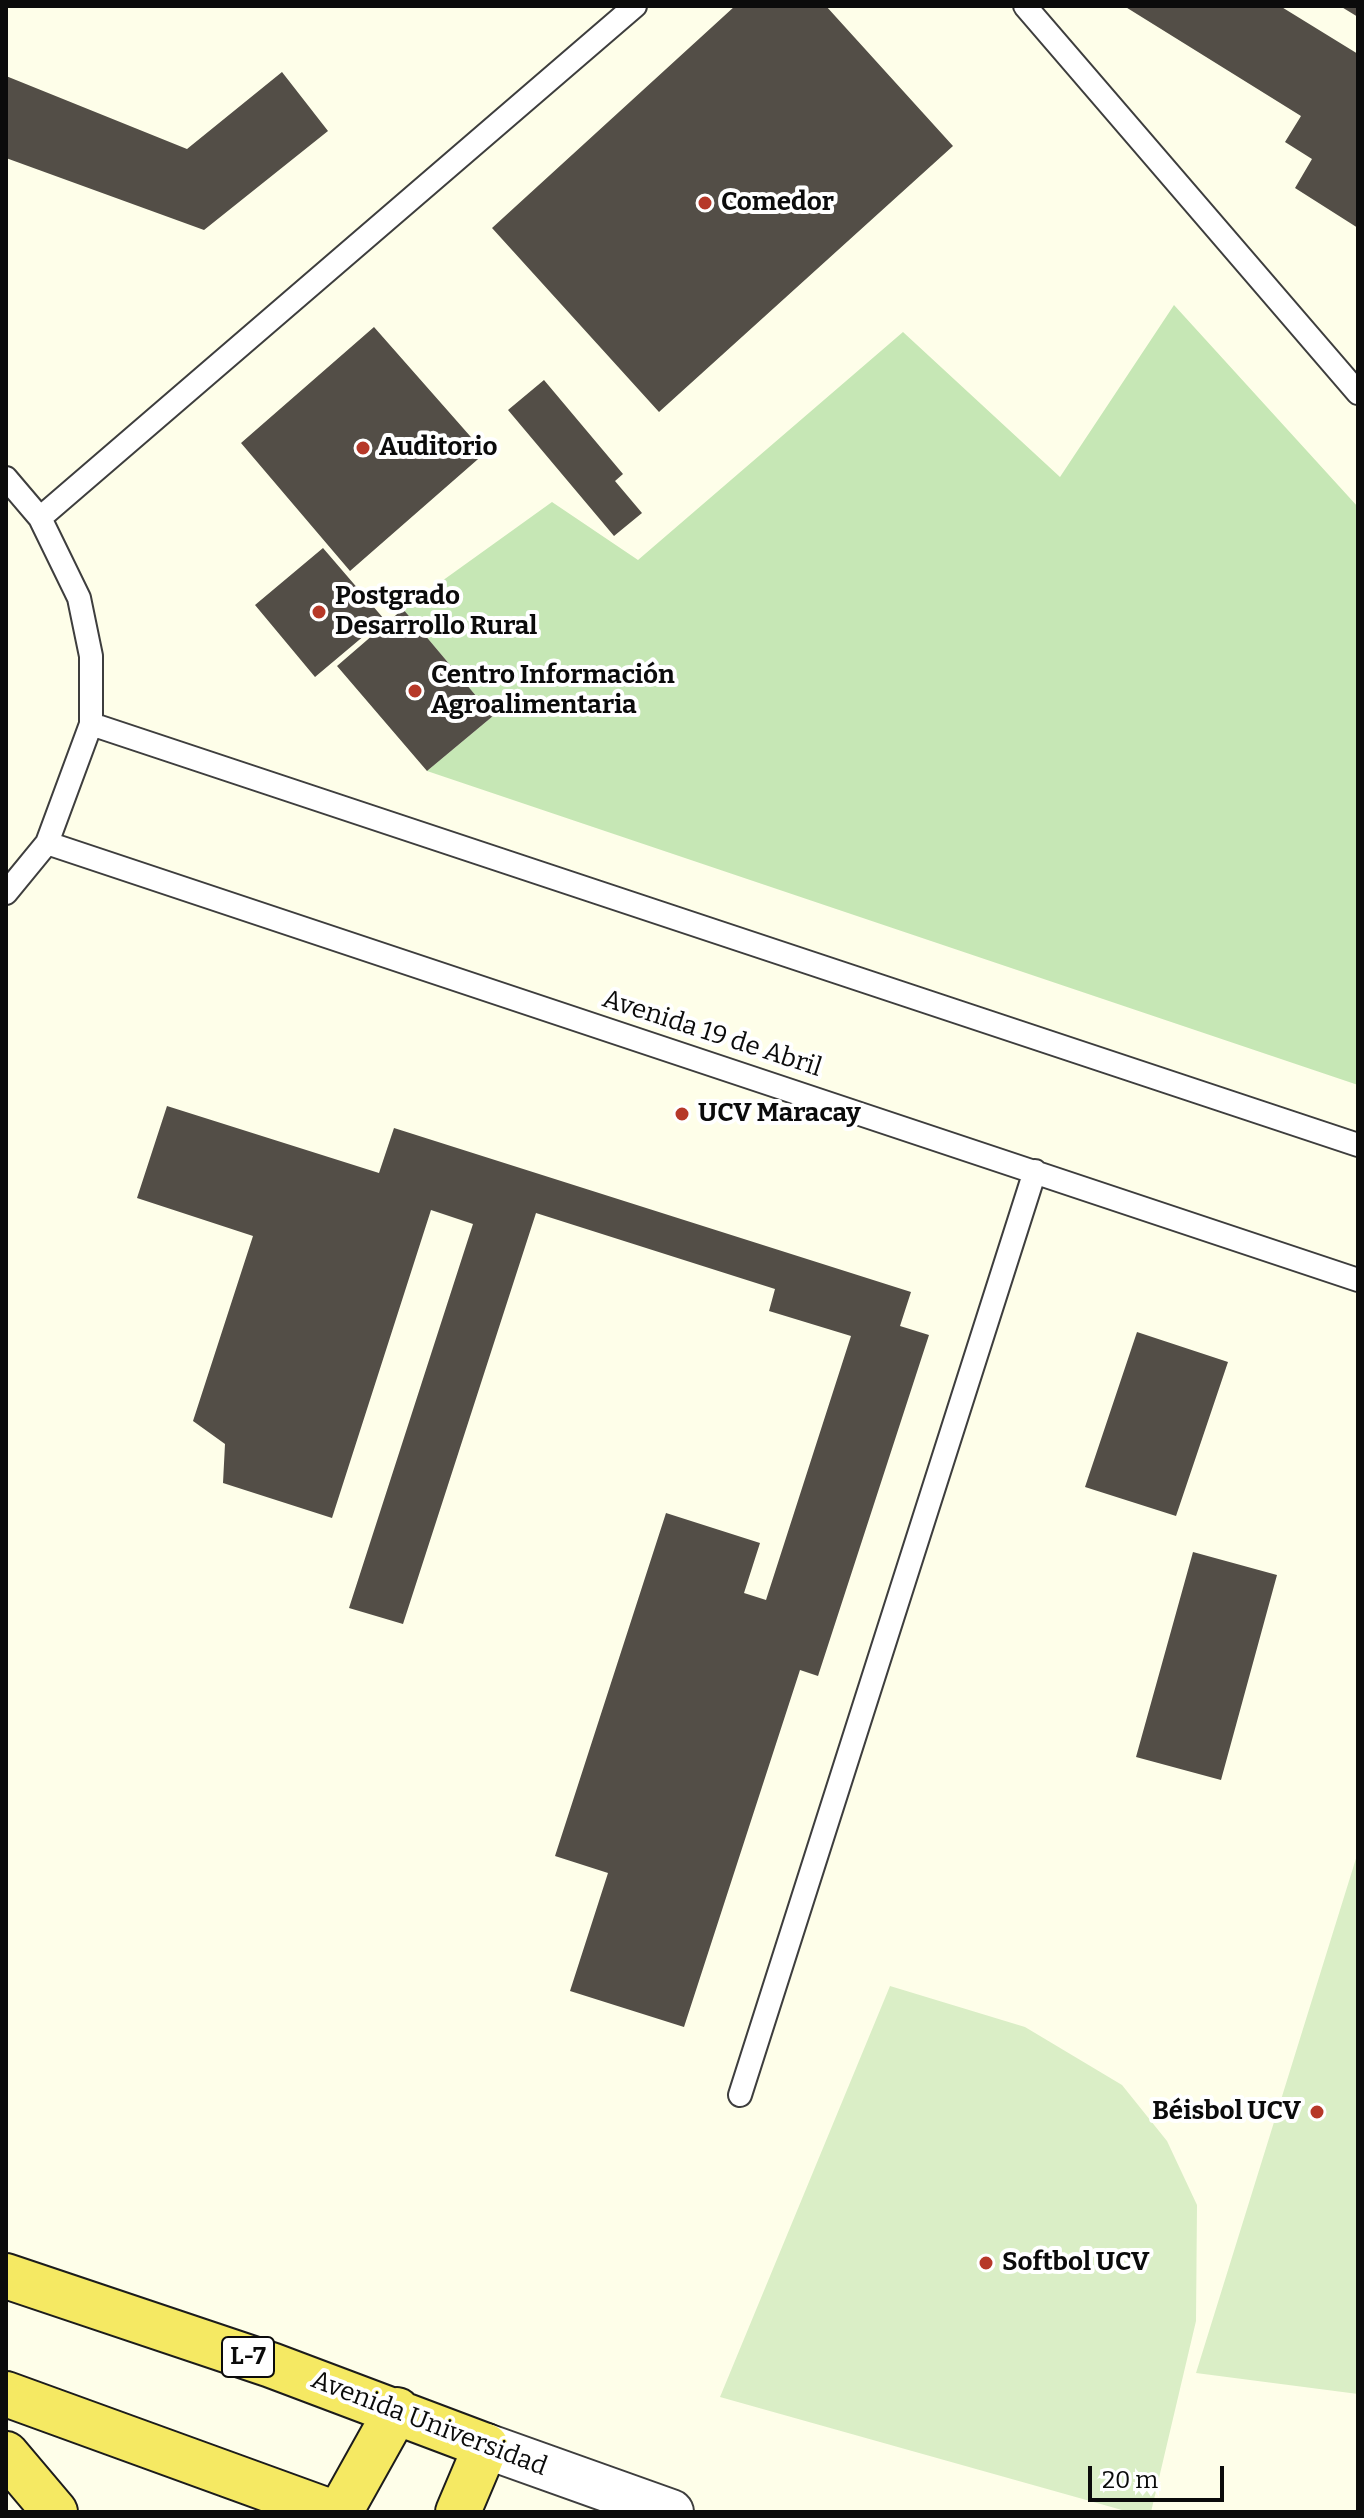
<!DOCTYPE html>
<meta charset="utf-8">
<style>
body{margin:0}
#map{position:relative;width:1364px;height:2518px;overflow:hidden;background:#fefee9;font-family:Bitter,serif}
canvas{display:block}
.frame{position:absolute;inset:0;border:8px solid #0b0b0b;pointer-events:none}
.scale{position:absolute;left:1088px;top:2466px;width:136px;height:36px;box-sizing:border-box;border:4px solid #0b0b0b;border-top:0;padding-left:10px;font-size:24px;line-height:28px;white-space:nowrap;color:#0b0b0b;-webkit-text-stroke:6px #fff;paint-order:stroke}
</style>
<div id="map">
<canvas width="1364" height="2518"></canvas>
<div class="frame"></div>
<div class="scale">20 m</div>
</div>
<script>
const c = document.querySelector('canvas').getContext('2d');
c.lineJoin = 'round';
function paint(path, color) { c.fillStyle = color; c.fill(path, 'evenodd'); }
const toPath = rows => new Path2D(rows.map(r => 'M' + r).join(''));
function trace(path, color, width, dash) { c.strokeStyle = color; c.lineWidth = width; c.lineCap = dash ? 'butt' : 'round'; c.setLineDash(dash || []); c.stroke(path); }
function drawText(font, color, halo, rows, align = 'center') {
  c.font = font + ' Bitter,serif'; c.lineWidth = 8; c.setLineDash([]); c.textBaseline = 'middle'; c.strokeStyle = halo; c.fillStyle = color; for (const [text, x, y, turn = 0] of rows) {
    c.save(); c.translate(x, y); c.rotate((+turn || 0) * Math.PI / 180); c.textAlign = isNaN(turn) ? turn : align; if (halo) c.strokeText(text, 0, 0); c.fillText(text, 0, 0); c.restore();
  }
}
const green = toPath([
 [1174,305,1358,507,1358,1085,427,771,493,716,403,609,552,502,638,560,903,332,1060,477]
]);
const pitch = toPath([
 [1358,1852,1358,2394,1196,2373],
 [890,1986,1025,2027,1122,2085,1167,2141,1197,2205,1196,2321,1151,2512,1129,2512,720,2397]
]);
const building = toPath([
 [735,6,826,6,953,146,659,412,492,228],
 [1124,6,1280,6,1358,54,1358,228,1295,188,1312,159,1285,142,1301,116],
 [1340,6,1358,6,1358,17],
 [282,72,328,131,204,230,6,158,6,76,187,149],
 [374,327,485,453,350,571,241,443],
 [544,380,623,474,615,481,642,513,614,536,508,410],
 [323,548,384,619,315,677,255,605],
 [403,609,493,716,427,771,337,666],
 [167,1106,379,1173,394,1128,911,1292,900,1326,929,1335,818,1676,800,1670,684,2027,570,1991,608,1873,555,1856,666,1513,760,1543,744,1593,766,1600,851,1336,769,1311,775,1289,536,1213,403,1624,349,1608,473,1224,431,1210,332,1518,223,1483,225,1444,193,1421,253,1236,137,1198],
 [1137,1332,1228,1362,1176,1516,1085,1487],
 [1193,1552,1277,1575,1221,1780,1136,1757]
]);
const service = toPath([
 [1025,6,1358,393],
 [6,478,40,518,79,598,91,656,91,724,47,843,6,893],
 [40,518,635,6],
 [91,724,1358,1145],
 [47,843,1358,1280],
 [740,2095,1035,1171]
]);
const tertiary = toPath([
 [486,2446,671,2512]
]);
const primary = toPath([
 [6,2276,271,2365,486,2446,458,2512],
 [6,2394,331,2512],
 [6,2454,55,2512],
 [340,2512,397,2410]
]);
const markers = [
 [705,203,8,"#b63828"],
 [363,448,8,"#b63828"],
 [319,612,8,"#b63828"],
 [415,691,8,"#b63828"],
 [682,1114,8,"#b63828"],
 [1317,2112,8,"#b63828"],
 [986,2263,8,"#b63828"]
];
const shields = [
 [248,2357,52]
];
const shieldNames = [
 ["L-7",248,2357]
];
const poiNames = [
 ["Comedor",721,203],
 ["Auditorio",379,448],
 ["Postgrado",335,597],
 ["Desarrollo Rural",335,627],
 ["Centro Información",431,676],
 ["Agroalimentaria",431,706],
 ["UCV Maracay",698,1114],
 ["Béisbol UCV",1301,2112,"right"],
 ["Softbol UCV",1002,2263]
];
const streetNames = [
 ["Avenida 19 de Abril",712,1034,18],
 ["Avenida Universidad",429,2424,21]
];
paint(green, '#c6e7b5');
paint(pitch, '#daeec6');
paint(building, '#534e47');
trace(service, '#3e3e3e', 26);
trace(tertiary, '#3e3e3e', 48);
trace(primary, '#1c1c1c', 48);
trace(service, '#fff', 22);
trace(tertiary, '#fff', 44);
trace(primary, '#f5e963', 44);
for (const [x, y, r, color] of markers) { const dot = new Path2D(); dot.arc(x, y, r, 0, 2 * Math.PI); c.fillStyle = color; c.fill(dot); trace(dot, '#fff', 3); }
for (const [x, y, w] of shields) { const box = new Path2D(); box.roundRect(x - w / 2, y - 20, w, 40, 6); c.fillStyle = '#fff'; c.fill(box); trace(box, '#0b0b0b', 2); }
drawText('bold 24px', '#0b0b0b', null, shieldNames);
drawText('bold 26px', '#0b0b0b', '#fff', poiNames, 'left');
drawText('26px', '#0b0b0b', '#fff', streetNames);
</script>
